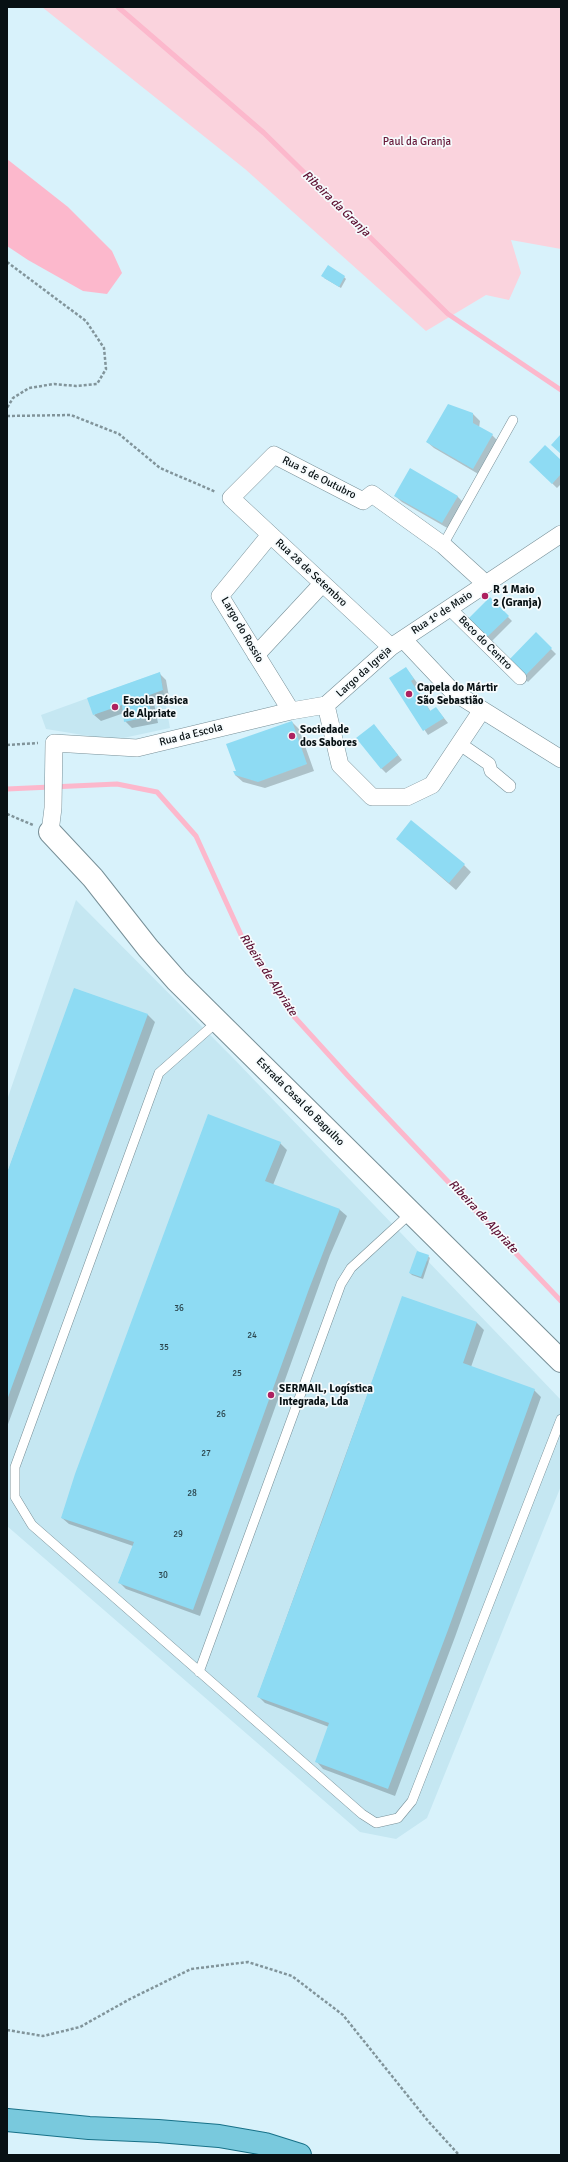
<!DOCTYPE html>
<meta charset="utf-8">
<style>
body{margin:0}
#map{position:relative;width:568px;height:2162px;overflow:hidden;background:#d8f2fb;font-family:Signika,sans-serif}
canvas{display:block}
.frame{position:absolute;inset:0;border:8px solid #081114;pointer-events:none}
</style>
<div id="map">
<canvas width="568" height="2162"></canvas>
<div class="frame"></div>
</div>
<script>
const c = document.querySelector('canvas').getContext('2d');
c.lineJoin = 'round';
function paint(path, color) { c.fillStyle = color; c.fill(path, 'evenodd'); }
const toPath = rows => new Path2D(rows.map(r => 'M' + r).join(''));
function trace(path, color, width, dash) { c.strokeStyle = color; c.lineWidth = width; c.lineCap = dash ? 'butt' : 'round'; c.setLineDash(dash || []); c.stroke(path); }
function drawText(font, color, halo, rows, align = 'center') {
  c.font = font + ' Signika,sans-serif'; c.lineWidth = 3.5; c.setLineDash([]); c.textBaseline = 'middle'; c.strokeStyle = halo; c.fillStyle = color; for (const [text, x, y, turn = 0] of rows) {
    c.save(); c.translate(x, y); c.rotate((+turn || 0) * Math.PI / 180); c.textAlign = isNaN(turn) ? turn : align; if (halo) c.strokeText(text, 0, 0); c.fillText(text, 0, 0); c.restore();
  }
}
const built = toPath([
 [160,672,170,728,114,740,46,729,41,715],
 [76,900,236,1061,561,1400,561,1486,427,1818,396,1839,360,1832,7,1526,7,1100]
]);
const green = toPath([
 [42,7,561,7,561,249,511,240,521,273,509,300,486,295,426,331,245,169]
]);
const water = toPath([
 [7,159,68,207,112,251,122,273,107,294,83,291,28,260,7,246]
]);
const shadow = toPath([
 [344,277,346,279,341,288,324,278],
 [473,414,480,421,479,428,492,435,499,442,480,475,434,448,427,442],
 [530,462,561,462,561,484,557,488],
 [395,496,457,496,464,503,449,529,402,502],
 [490,599,512,621,492,641,470,619],
 [536,634,556,654,528,682,508,662],
 [406,668,418,684,415,686,431,712,436,708,448,723,428,735,390,678],
 [159,673,166,680,169,697,154,703,158,723,132,728,125,721,124,713,101,721,94,715],
 [292,722,299,729,314,771,265,788,243,782,235,775,237,771],
 [378,730,402,760,386,773,381,768],
 [397,839,464,865,471,872,456,890],
 [75,989,148,1015,155,1022,7,1427,7,1174],
 [280,1143,287,1150,273,1185,340,1210,347,1216,330,1255,200,1616,126,1589,119,1582,133,1546,69,1524,62,1518],
 [428,1256,430,1258,423,1279,412,1275,410,1273],
 [403,1297,477,1323,484,1330,471,1367,534,1390,541,1397,455,1637,395,1796,323,1769,317,1762,329,1727,265,1703,258,1696]
]);
const stream = toPath([
 [118,7,264,133,448,314,561,390],
 [7,789,117,784,157,792,196,836,242,937,290,1012,349,1077,561,1301]
]);
const building = toPath([
 [328,265,345,276,339,287,321,276],
 [448,404,473,413,473,423,493,434,473,469,426,442],
 [561,434,561,454,551,445],
 [545,445,561,460,561,474,552,484,529,462],
 [410,468,458,496,442,523,394,496],
 [490,597,509,616,487,637,468,619],
 [536,632,552,648,523,678,507,662],
 [406,667,414,679,411,681,430,711,436,707,444,718,423,731,389,678],
 [160,672,163,690,147,696,152,716,124,722,122,705,93,715,87,698],
 [292,721,307,764,258,782,235,775,233,771,236,771,226,744],
 [374,724,398,755,381,769,356,738],
 [411,820,465,864,449,883,396,839],
 [74,988,148,1014,7,1400,7,1173],
 [208,1114,281,1142,265,1181,340,1209,309,1289,193,1610,118,1583,134,1542,61,1518,75,1474],
 [417,1251,429,1255,421,1277,409,1273],
 [402,1296,477,1322,463,1363,535,1389,448,1630,388,1789,315,1762,329,1723,257,1697,331,1497]
]);
const path = toPath([
 [7,262,86,321,104,348,106,369,97,384,76,386,54,384,29,388,13,398,7,408],
 [7,416,71,415,119,434,160,468,216,492],
 [7,745,38,743],
 [7,814,33,825],
 [7,2030,43,2036,80,2027,130,1999,191,1969,248,1962,292,1976,343,2015,428,2121,459,2155]
]);
const service = toPath([
 [443,545,513,420],
 [218,1021,159,1073,15,1467,15,1497,32,1525,362,1814,376,1823,398,1818,412,1801,561,1419],
 [199,1672,341,1284,351,1268,412,1212]
]);
const pedestrian = toPath([
 [449,608,520,678],
 [460,744,489,764,491,771,509,786]
]);
const minor = toPath([
 [270,535,220,596,291,711],
 [403,639,452,691,561,759],
 [391,647,231,498,274,455,363,501,372,494,443,545,486,584],
 [256,655,322,584],
 [326,705,391,647,561,534],
 [326,705,340,765,372,797,407,797,432,785,482,710],
 [50,832,53,808,54,743,137,748,291,711,326,705]
]);
const tertiary = toPath([
 [50,832,93,878,148,948,177,981,561,1361]
]);
const primary = toPath([
 [7,2120,89,2128,158,2131,219,2136,265,2144,300,2155]
]);
const markers = [
 [485,596,4,"#ad2160"],
 [409,694,4,"#ad2160"],
 [115,707,4,"#ad2160"],
 [292,736,4,"#ad2160"],
 [271,1395,4,"#ad2160"]
];
const numberNames = [
 ["36",179,1309],
 ["24",252,1336],
 ["35",164,1348],
 ["25",237,1374],
 ["26",221,1415],
 ["27",206,1454],
 ["28",192,1494],
 ["29",178,1535],
 ["30",163,1576]
];
const parkNames = [
 ["Paul da Granja",417,142]
];
const streetNames = [
 ["Rua 5 de Outubro",319,478,27],
 ["Rua 28 de Setembro",311,573,43],
 ["Rua 1º de Maio",442,613,-33],
 ["Largo do Rossio",242,630,60],
 ["Beco do Centro",485,643,45],
 ["Largo da Igreja",364,672,-42],
 ["Rua da Escola",191,735,-14],
 ["Estrada Casal do Bagulho",300,1102,45]
];
const poiNames = [
 ["R 1 Maio",493,590],
 ["2 (Granja)",493,603],
 ["Capela do Mártir",417,688],
 ["São Sebastião",417,701],
 ["Escola Básica",123,701],
 ["de Alpriate",123,714],
 ["Sociedade",300,730],
 ["dos Sabores",300,743],
 ["SERMAIL, Logística",279,1389],
 ["Integrada, Lda",279,1402]
];
const waterNames = [
 ["Ribeira da Granja",336,204,44],
 ["Ribeira de Alpriate",268,975,57],
 ["Ribeira de Alpriate",483,1217,47]
];
paint(built, '#c5e7f2');
paint(green, '#fad3dd');
paint(water, '#fcb8cc');
paint(shadow, '#0003');
trace(stream, '#fcb8cc', 5);
paint(building, '#8edbf3');
trace(service, '#789098', 10);
trace(pedestrian, '#789098', 14);
trace(minor, '#789098', 18);
trace(tertiary, '#789098', 24);
trace(primary, '#177188', 24);
trace(path, '#81949a', 2.5, [3, 2]);
trace(service, '#fff', 9);
trace(pedestrian, '#fff', 13);
trace(minor, '#fff', 17);
trace(tertiary, '#fff', 22);
trace(primary, '#79c9dd', 22);
for (const [x, y, r, color] of markers) { const dot = new Path2D(); dot.arc(x, y, r, 0, 2 * Math.PI); c.fillStyle = color; c.fill(dot); trace(dot, '#f6fbfd', 1.5); }
drawText('9px', '#2a444c', null, numberNames);
drawText('11px', '#671a3a', '#f6fbfd', parkNames);
drawText('11px', '#081114', '#f6fbfd', streetNames);
drawText('bold 11px', '#081114', '#f6fbfd', poiNames, 'left');
drawText('italic 12px', '#5d1032', '#f6fbfd', waterNames);
</script>
